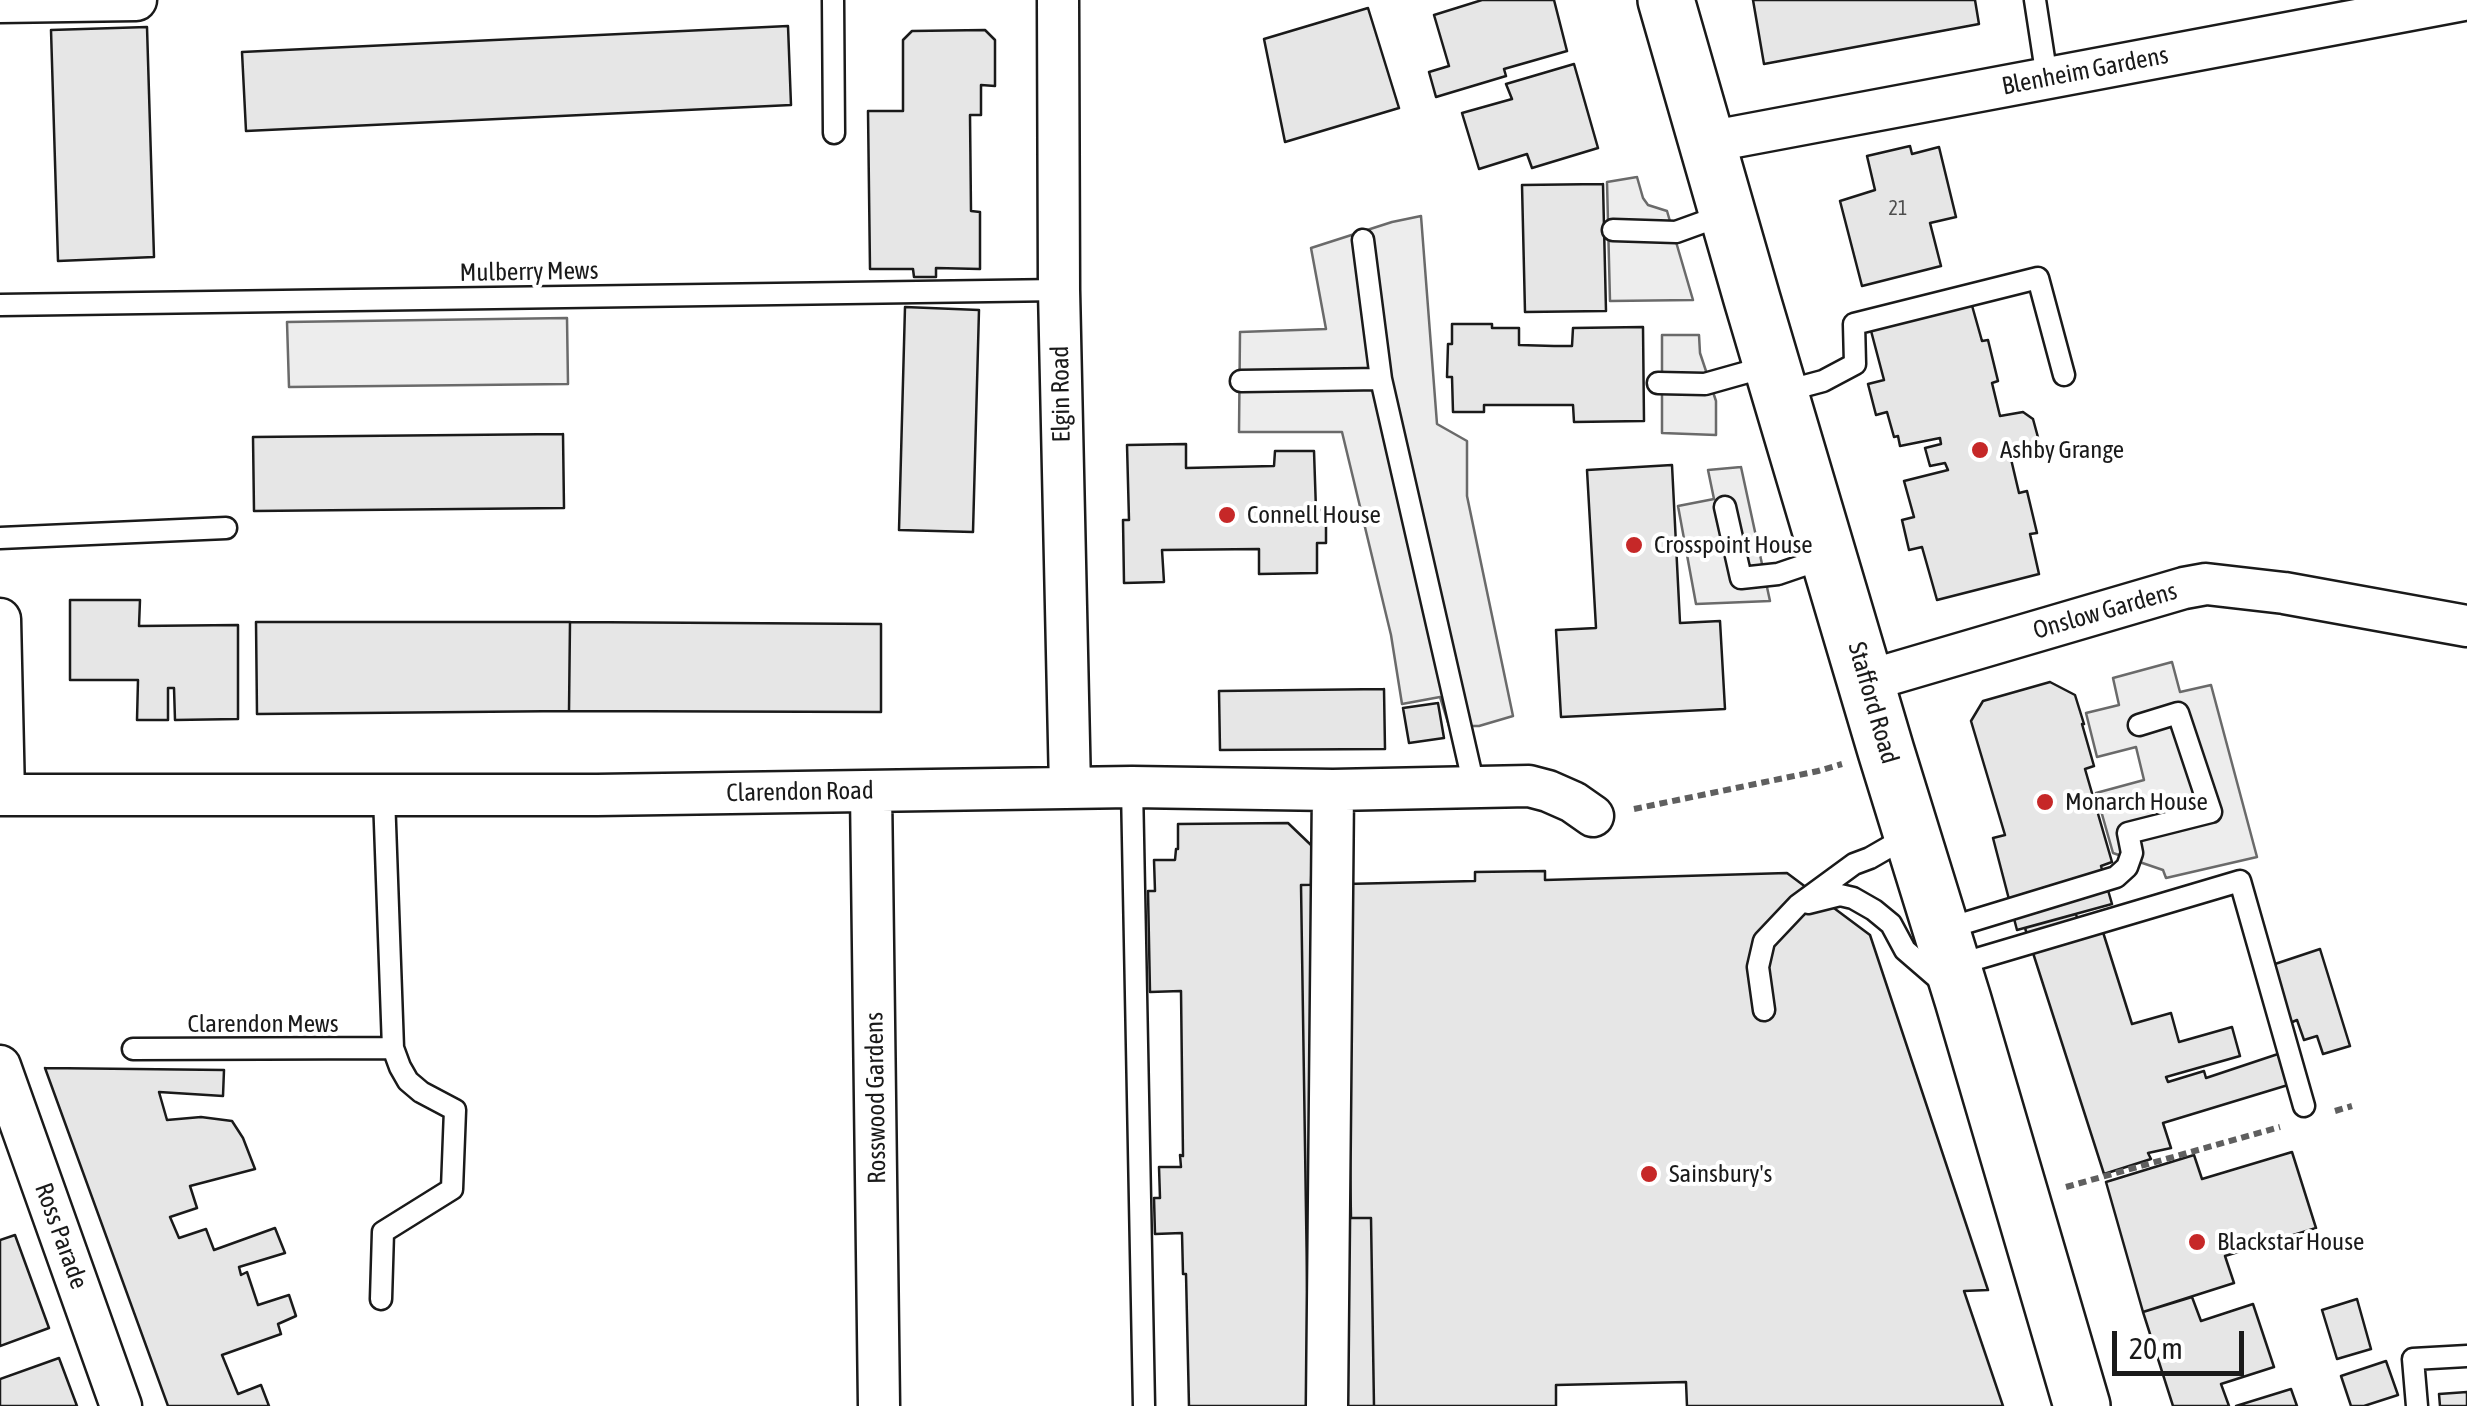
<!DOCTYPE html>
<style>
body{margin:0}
#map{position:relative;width:2467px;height:1406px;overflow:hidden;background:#fff;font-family:"Asap Condensed",sans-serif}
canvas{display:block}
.scale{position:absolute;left:2112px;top:1331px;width:132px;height:45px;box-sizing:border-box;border:5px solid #1a1a1a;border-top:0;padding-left:12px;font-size:30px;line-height:35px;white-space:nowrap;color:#1a1a1a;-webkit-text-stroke:8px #fff;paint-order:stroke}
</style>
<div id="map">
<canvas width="2467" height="1406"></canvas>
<div class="scale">20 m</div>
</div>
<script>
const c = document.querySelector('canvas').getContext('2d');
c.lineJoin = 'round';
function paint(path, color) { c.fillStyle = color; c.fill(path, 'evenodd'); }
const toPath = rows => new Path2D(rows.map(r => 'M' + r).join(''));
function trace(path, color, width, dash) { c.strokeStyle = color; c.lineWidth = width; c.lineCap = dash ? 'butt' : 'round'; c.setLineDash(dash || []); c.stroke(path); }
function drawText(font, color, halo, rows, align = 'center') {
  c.font = font + ' "Asap Condensed",sans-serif'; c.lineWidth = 8; c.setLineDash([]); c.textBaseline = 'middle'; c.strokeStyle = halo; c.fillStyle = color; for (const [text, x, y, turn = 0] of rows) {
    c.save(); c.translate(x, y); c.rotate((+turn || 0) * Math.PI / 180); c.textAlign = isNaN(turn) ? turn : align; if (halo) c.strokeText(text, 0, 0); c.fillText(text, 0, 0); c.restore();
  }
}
const parking = toPath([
 [1637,177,1643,198,1648,205,1667,211,1693,300,1610,301,1607,182,1637,177],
 [1421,216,1437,424,1467,441,1467,496,1513,716,1479,726,1449,726,1440,697,1402,704,1391,635,1342,432,1239,432,1240,332,1326,329,1311,248,1392,222,1421,216],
 [567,318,568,384,289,387,287,322,567,318],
 [1662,335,1699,335,1700,353,1716,401,1716,435,1662,433,1662,335],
 [1741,467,1770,601,1696,604,1678,506,1714,499,1708,470,1741,467],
 [2172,662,2180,692,2211,685,2257,857,2166,878,2163,870,2113,853,2096,793,2144,780,2136,747,2097,757,2086,713,2119,705,2113,678,2172,662]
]);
const building = toPath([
 [1554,0,1567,51,1504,69,1506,76,1436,97,1429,72,1449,66,1434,15,1482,0,1554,0],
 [1753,0,1975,0,1979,24,1764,64,1753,0],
 [1368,8,1399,108,1285,142,1264,39,1368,8],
 [788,26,791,105,246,131,242,52,788,26],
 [147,27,154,257,58,261,51,30,147,27],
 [985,30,995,40,995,86,981,85,981,115,970,115,971,211,980,212,980,269,936,268,936,277,914,277,913,269,870,269,868,111,903,111,903,40,912,31,985,30],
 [1574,64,1598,148,1532,168,1527,154,1479,169,1462,113,1512,99,1506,84,1574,64],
 [1910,146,1912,154,1939,147,1956,217,1930,223,1941,266,1862,286,1840,201,1875,190,1867,156,1910,146],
 [1603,184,1606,311,1525,312,1522,185,1603,184],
 [1971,302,1982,341,1988,340,1998,381,1992,383,2000,416,2023,412,2033,419,2039,441,2033,453,2011,459,2019,493,2027,491,2037,533,2030,534,2039,574,1937,600,1922,547,1909,550,1902,520,1914,517,1904,481,1948,470,1945,463,1930,466,1925,448,1941,444,1940,438,1900,446,1898,436,1894,437,1887,412,1876,415,1868,384,1884,380,1870,327,1971,302],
 [905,307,979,310,973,532,899,530,905,307],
 [1452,324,1492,324,1492,328,1519,328,1519,345,1554,346,1572,346,1573,328,1643,327,1644,421,1574,422,1573,405,1484,405,1484,412,1453,412,1452,377,1447,377,1448,344,1452,344,1452,324],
 [563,434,564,508,254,511,253,437,563,434],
 [1186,444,1186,468,1274,466,1275,451,1314,451,1316,510,1326,510,1326,543,1317,543,1317,573,1259,574,1259,549,1162,550,1164,582,1124,583,1123,520,1129,520,1127,445,1186,444],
 [1672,465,1680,623,1720,621,1725,709,1561,717,1556,630,1596,628,1587,470,1672,465],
 [70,600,140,600,139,626,238,625,238,719,175,720,174,688,168,688,168,720,137,720,138,680,70,680,70,600],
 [256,622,570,622,569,711,257,714,256,622],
 [570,622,881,624,881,712,569,711,570,622],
 [2050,682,2075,695,2084,724,2082,724,2094,766,2085,769,2112,862,2101,866,2112,904,2017,930,1993,838,2005,835,1971,721,1983,701,2050,682],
 [1384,689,1385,749,1220,750,1219,691,1384,689],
 [1438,703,1444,738,1409,743,1403,708,1438,703],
 [1288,823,1312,846,1311,885,1301,885,1309,1406,1189,1406,1186,1274,1183,1274,1182,1233,1155,1234,1154,1198,1160,1198,1159,1167,1181,1167,1180,1155,1183,1156,1181,991,1150,992,1148,891,1155,891,1154,860,1175,860,1176,849,1178,849,1178,824,1288,823],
 [1545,871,1545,880,1787,873,1870,935,1988,1290,1964,1291,2003,1406,1687,1406,1686,1382,1556,1385,1556,1406,1374,1406,1371,1218,1351,1218,1345,884,1475,881,1475,872,1545,871],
 [1345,884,1351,1218,1371,1218,1374,1406,1309,1406,1301,885,1345,884],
 [2076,914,2082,935,2102,929,2132,1024,2171,1013,2179,1042,2232,1027,2240,1056,2166,1077,2168,1082,2204,1071,2206,1078,2278,1054,2288,1085,2163,1123,2171,1148,2148,1153,2151,1159,2104,1174,2025,928,2076,914],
 [2320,949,2350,1046,2323,1054,2317,1036,2304,1040,2297,1020,2290,1023,2272,965,2320,949],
 [45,1068,224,1070,223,1096,159,1092,167,1120,201,1117,232,1121,243,1138,255,1169,190,1186,197,1208,170,1217,179,1238,206,1229,214,1250,275,1228,285,1253,239,1267,241,1275,247,1272,258,1305,289,1295,296,1316,278,1324,281,1334,222,1355,238,1394,261,1385,269,1406,168,1406,45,1068],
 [2292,1152,2316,1228,2225,1256,2234,1283,2143,1312,2106,1182,2194,1155,2202,1179,2292,1152],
 [15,1235,49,1328,0,1346,0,1240,15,1235],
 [2192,1297,2201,1321,2253,1304,2274,1367,2221,1384,2229,1406,2173,1406,2143,1312,2192,1297],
 [2357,1299,2371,1349,2337,1359,2322,1310,2357,1299],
 [59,1358,77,1406,0,1406,0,1379,59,1358],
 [2386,1361,2398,1395,2364,1406,2351,1406,2341,1376,2386,1361],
 [2291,1389,2297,1406,2236,1406,2291,1389],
 [2467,1392,2467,1406,2440,1406,2439,1394,2467,1392]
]);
const path = toPath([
 [1634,809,1818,771,1842,764],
 [2335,1111,2352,1106],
 [2066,1187,2280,1127]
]);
const lane = toPath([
 [833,0,834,133],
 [2035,0,2047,78],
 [1613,230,1676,232,1723,215],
 [1363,240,1381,379,1474,786],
 [0,305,1059,290],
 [1241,381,1381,379],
 [1658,383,1705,384,1769,366],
 [1782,392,1823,381,1855,364,1854,324,2038,278,2064,375],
 [1725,507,1741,578,1778,574,1828,557],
 [0,538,226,528],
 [1132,787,1144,1406],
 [1808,903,1840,895,1853,898,1874,910,1891,924,1905,950,1942,982],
 [1942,930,2116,877,2127,867,2132,853,2128,833,2211,812,2178,713,2139,725],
 [1953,966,2240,881,2304,1106],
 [1764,1010,1758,967,1764,941,1798,905,1854,864,1870,858,1910,835],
 [133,1049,393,1048],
 [381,1299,383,1232,452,1189,455,1110,421,1092,408,1081,400,1067,393,1048,384,796],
 [2417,1406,2413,1359,2467,1356]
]);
const street = toPath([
 [1058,0,1059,290,1070,788],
 [0,2,136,0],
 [1708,142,2463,0],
 [0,619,4,795],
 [1867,681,2184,588,2206,584,2284,593,2467,626],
 [871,791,879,1406],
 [0,795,597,795,1132,787,1333,790,1529,786,1548,791,1573,802,1593,816],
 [0,1066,121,1406],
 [1327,1406,1333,790]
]);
const secondary = toPath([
 [1666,0,1752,299,1886,751,1963,1000,2082,1406]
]);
const markers = [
 [1980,450,10,"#c62828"],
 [1227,515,10,"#c62828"],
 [1634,545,10,"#c62828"],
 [2045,802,10,"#c62828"],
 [1649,1174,10,"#c62828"],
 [2197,1242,10,"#c62828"]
];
const numberNames = [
 ["21",1898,209]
];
const streetNames = [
 ["Blenheim Gardens",2085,71,-11],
 ["Mulberry Mews",529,272,-1],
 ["Elgin Road",1061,394,-91],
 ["Onslow Gardens",2105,611,-16],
 ["Stafford Road",1873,703,74],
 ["Clarendon Road",800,792,-1],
 ["Clarendon Mews",263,1024],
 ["Rosswood Gardens",876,1098,-91],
 ["Ross Parade",61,1236,70]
];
const poiNames = [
 ["Ashby Grange",2000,450],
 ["Connell House",1247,515],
 ["Crosspoint House",1654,545],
 ["Monarch House",2065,802],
 ["Sainsbury's",1669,1174],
 ["Blackstar House",2217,1242]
];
paint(parking, '#ededed');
trace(parking, '#6a6a6a', 2.5);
paint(building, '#e6e6e6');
trace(building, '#1a1a1a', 2.5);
trace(lane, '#1a1a1a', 25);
trace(street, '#1a1a1a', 45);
trace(secondary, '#1a1a1a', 60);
trace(path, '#5f5f5f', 6, [8, 5]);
trace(lane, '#fff', 20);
trace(street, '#fff', 40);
trace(secondary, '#fff', 55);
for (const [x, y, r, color] of markers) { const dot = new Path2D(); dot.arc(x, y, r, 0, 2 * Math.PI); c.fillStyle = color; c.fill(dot); trace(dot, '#fff', 4); }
drawText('20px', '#4d4d4d', null, numberNames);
drawText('25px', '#1a1a1a', '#fff', streetNames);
drawText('25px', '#1a1a1a', '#fff', poiNames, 'left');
</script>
